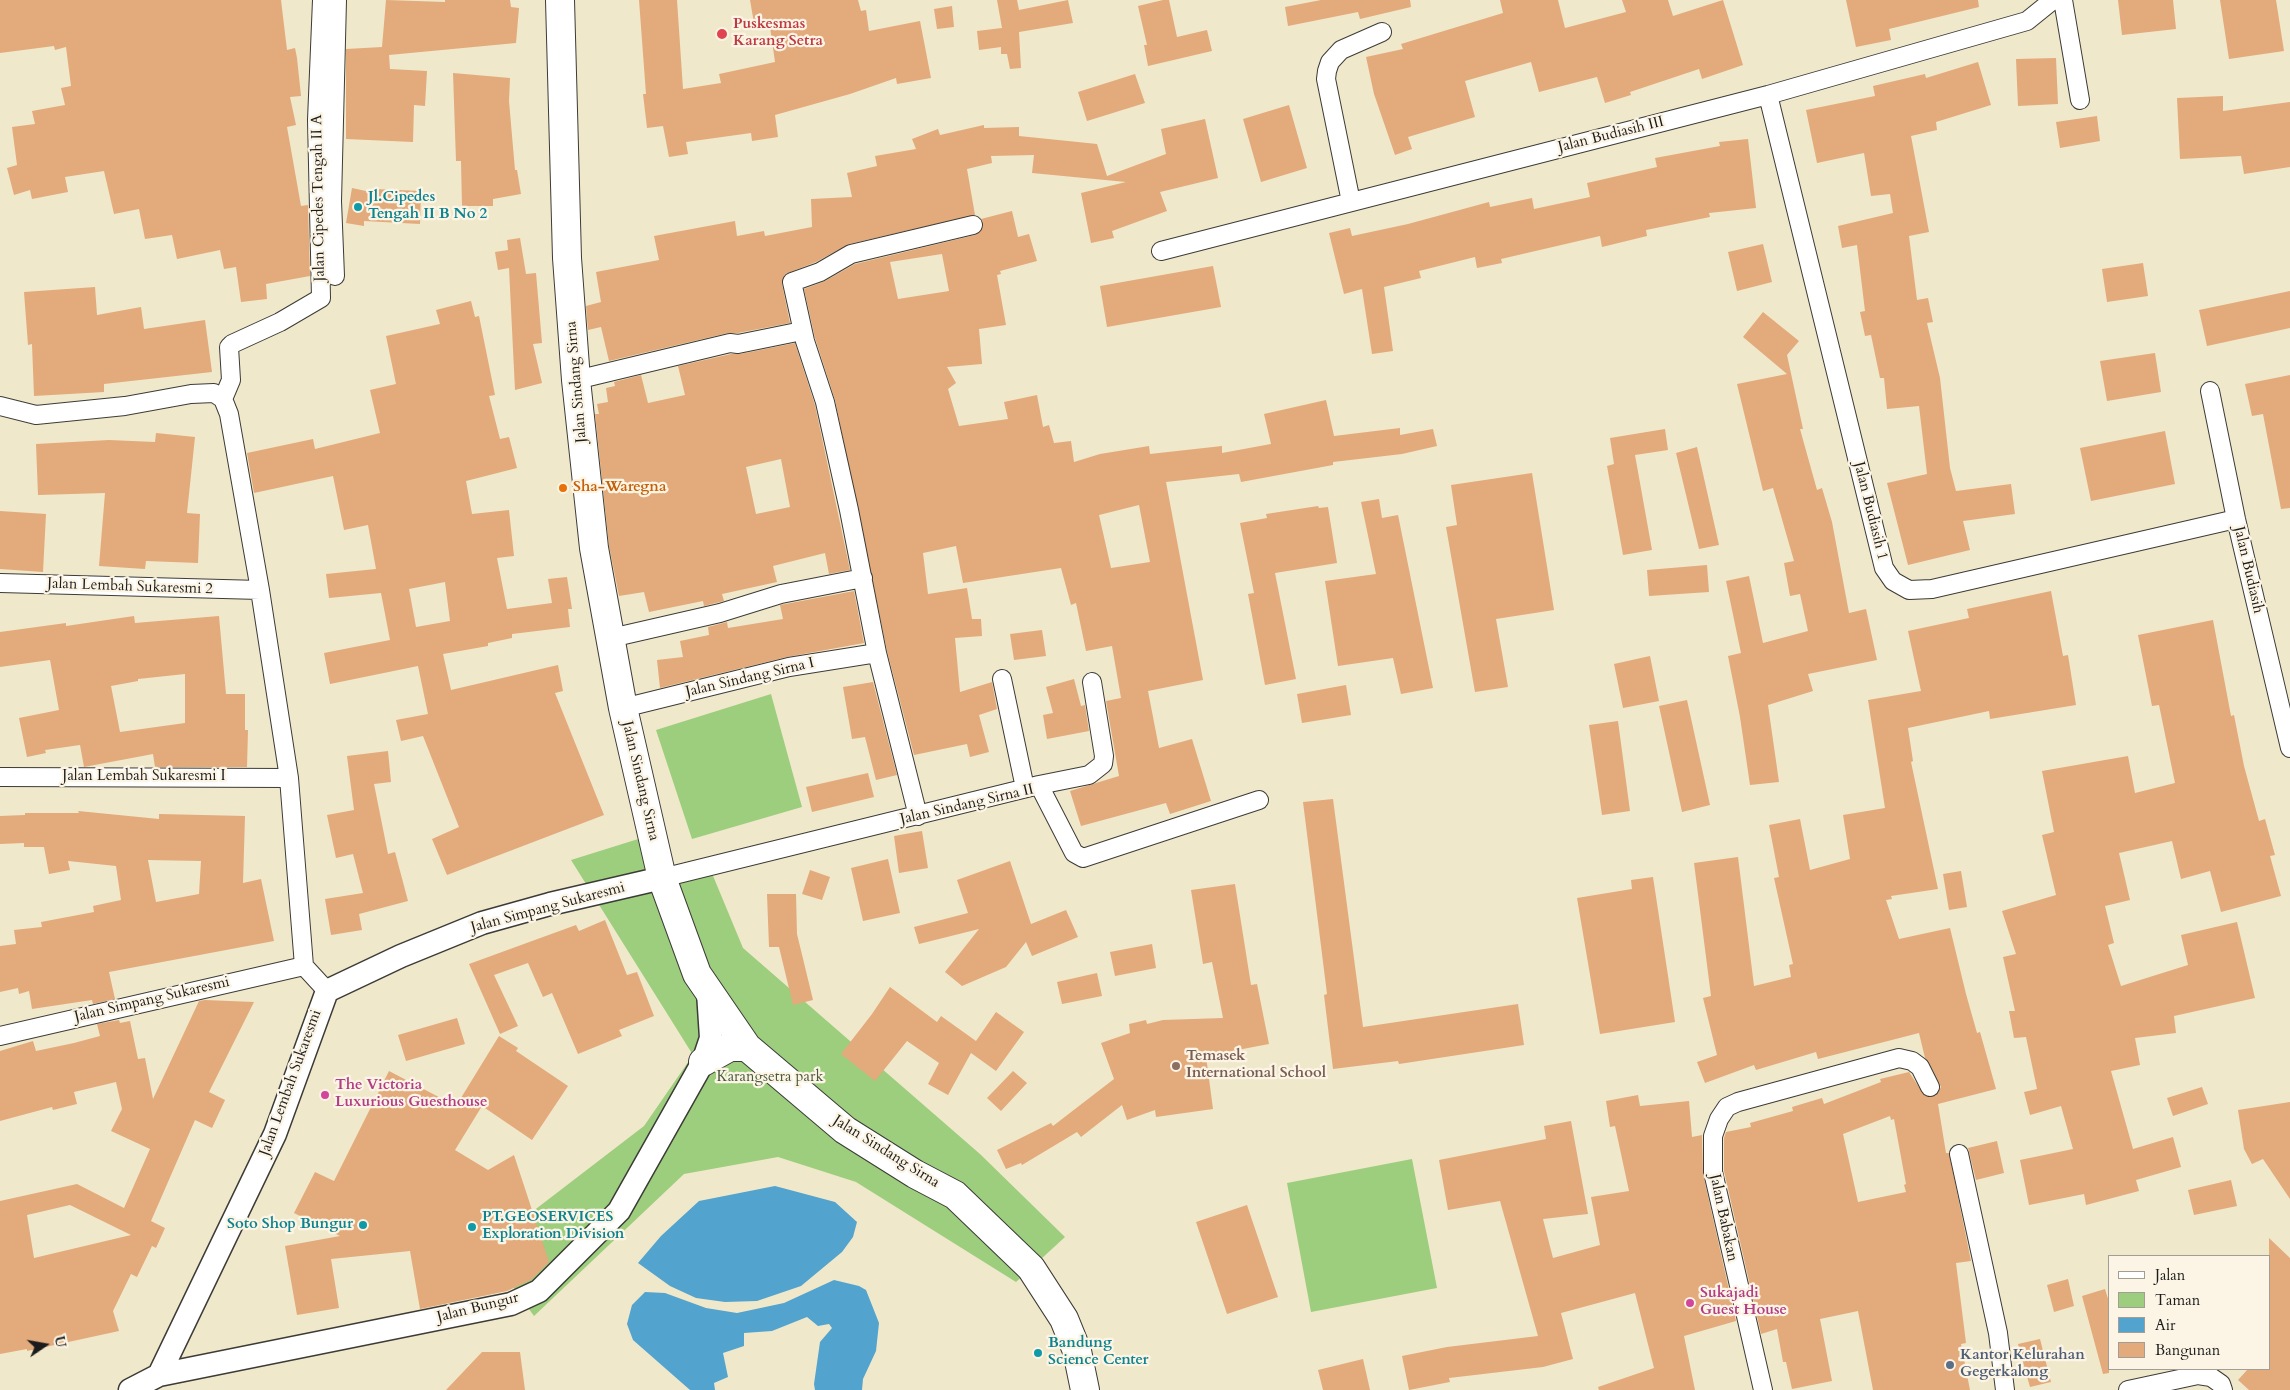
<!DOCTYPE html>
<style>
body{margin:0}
#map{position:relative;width:2290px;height:1390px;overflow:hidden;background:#f0e8cb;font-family:Cardo,serif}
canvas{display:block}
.legend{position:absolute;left:2108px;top:1255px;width:162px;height:115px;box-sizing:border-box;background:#fcf5e5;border:1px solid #a29e95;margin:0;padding:6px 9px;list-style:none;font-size:15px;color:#1c1c1c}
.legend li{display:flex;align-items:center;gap:10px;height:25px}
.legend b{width:25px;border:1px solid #a29e95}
.north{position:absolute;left:20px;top:1320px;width:50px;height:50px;-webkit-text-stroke:4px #fcf5e5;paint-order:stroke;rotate:78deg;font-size:14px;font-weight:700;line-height:20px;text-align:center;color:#1c1c1c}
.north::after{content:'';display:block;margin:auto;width:18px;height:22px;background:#1c1c1c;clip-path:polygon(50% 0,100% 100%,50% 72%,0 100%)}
</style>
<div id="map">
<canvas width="2290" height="1390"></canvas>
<ul class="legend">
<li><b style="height:6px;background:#fff"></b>Jalan</li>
<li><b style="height:14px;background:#9cce7e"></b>Taman</li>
<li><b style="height:14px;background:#52a3cd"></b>Air</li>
<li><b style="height:14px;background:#e3aa7b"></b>Bangunan</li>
</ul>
<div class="north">U</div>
</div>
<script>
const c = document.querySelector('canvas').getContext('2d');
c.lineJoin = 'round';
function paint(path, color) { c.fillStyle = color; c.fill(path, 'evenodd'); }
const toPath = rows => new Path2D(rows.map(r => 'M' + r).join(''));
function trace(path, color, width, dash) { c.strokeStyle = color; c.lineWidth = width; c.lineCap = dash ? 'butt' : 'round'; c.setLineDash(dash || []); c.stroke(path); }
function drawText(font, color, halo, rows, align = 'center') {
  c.font = font + ' Cardo,serif'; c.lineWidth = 4.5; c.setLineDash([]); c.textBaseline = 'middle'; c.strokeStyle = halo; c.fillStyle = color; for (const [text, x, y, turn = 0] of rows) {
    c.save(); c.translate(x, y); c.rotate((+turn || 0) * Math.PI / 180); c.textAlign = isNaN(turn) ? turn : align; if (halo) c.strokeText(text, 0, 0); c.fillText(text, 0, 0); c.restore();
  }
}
const green = toPath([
 [771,694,802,807,692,839,656,730],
 [651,835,663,884,711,871,743,948,980,1154,1065,1237,1016,1282,856,1182,778,1157,684,1174,534,1316,485,1248,644,1126,693,1055,571,860],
 [1412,1159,1437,1288,1311,1312,1287,1183]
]);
const water = toPath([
 [775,1186,835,1202,857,1222,853,1237,842,1252,801,1286,757,1301,725,1302,696,1298,670,1286,638,1263,661,1236,699,1201],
 [834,1280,859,1286,866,1290,879,1323,876,1351,863,1379,862,1390,815,1390,814,1384,820,1342,832,1328,829,1324,818,1326,807,1317,772,1331,744,1333,744,1346,723,1353,728,1377,714,1383,715,1390,690,1390,633,1340,627,1324,632,1305,645,1292,665,1293,706,1308,737,1313,784,1303]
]);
const building = toPath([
 [0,0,281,0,287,50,295,48,297,58,301,96,290,97,296,125,287,127,301,206,308,205,310,276,266,284,267,299,241,302,236,267,224,269,220,250,177,259,172,235,145,239,139,209,114,214,104,171,65,177,68,192,32,199,30,190,14,195,7,168,17,165,12,127,35,124,32,111,65,105,61,88,71,86,66,47,55,50,54,46,0,53],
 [386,0,445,2,445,0,510,0,511,7,519,8,516,43,389,55,390,69,427,71,425,106,414,105,413,142,346,139,346,49,382,47],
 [639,0,677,0,683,89,721,83,719,74,775,62,769,20,754,23,750,0,858,0,861,11,866,10,869,31,920,21,931,78,897,84,896,78,850,94,775,115,778,137,752,141,751,133,686,142,688,154,669,157,663,126,647,128,643,94,646,94],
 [997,0,1017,0,1019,10,1068,0,1073,23,1019,32,1021,68,1010,69,1007,54,1001,54,1001,47,979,50,977,31,1002,28],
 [1163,0,1169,0,1177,37,1207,30,1212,51,1148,66,1144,45,1147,45,1138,6],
 [1321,0,1410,0,1411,7,1360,19,1358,12,1288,26,1285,7],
 [1500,0,1558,0,1565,28,1626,12,1622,0,1668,0,1673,16,1723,0,1743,65,1702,79,1699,69,1630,92,1631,95,1605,103,1597,77,1539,92,1531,62,1465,81,1475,117,1408,137,1412,149,1395,155,1374,94,1366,57,1403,49,1401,44,1503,13],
 [1846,0,1978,0,1979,7,1889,29,1891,40,1856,47],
 [2118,0,2173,0,2176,29,2122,35],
 [2220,0,2276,0,2284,51,2229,59],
 [952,6,954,27,937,29,934,9],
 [2056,58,2058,104,2018,106,2016,59],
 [1978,62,1991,105,1936,122,1937,130,1911,136,1929,232,1909,236,1917,300,1928,298,1933,322,1927,323,1940,378,1950,468,1956,491,2011,484,2015,514,1963,521,1970,550,1908,565,1887,483,1927,474,1919,406,1887,409,1884,378,1880,378,1871,335,1865,336,1860,312,1865,311,1857,245,1842,248,1838,226,1893,213,1890,194,1871,196,1864,153,1817,163,1806,110,1875,96,1873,86,1925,74,1926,78],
 [453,73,510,78,509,101,515,170,517,170,521,194,493,199,493,206,462,206,461,161,456,161],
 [1135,74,1145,103,1087,121,1078,92],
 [2223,96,2223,111,2290,102,2290,167,2244,174,2241,156,2180,159,2177,98],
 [1289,105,1307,168,1261,182,1243,119],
 [2097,116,2100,141,2060,148,2056,122],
 [1205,119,1218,178,1160,192,1167,211,1112,231,1114,238,1091,243,1081,193,1126,182,1032,173,1034,155,991,156,992,163,967,169,975,215,849,244,816,262,785,274,782,284,790,323,738,333,728,333,609,361,601,327,588,330,586,306,601,302,596,272,659,260,654,236,735,221,737,236,764,231,765,236,812,227,811,199,852,197,847,173,877,166,875,156,916,149,912,139,938,129,940,135,984,125,984,128,1019,127,1019,136,1097,144,1107,176,1166,154,1161,129],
 [1748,139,1756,208,1709,213,1710,217,1646,230,1647,236,1602,247,1600,236,1501,259,1502,263,1477,268,1475,257,1419,271,1421,278,1384,287,1393,351,1372,354,1362,289,1344,294,1329,233,1350,228,1352,236,1408,224,1489,202,1490,207,1532,198,1534,209,1590,197,1587,183,1657,167,1655,158,1720,146,1719,142],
 [352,188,375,193,375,189,421,191,420,224,364,221,364,226,346,223],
 [1012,211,1018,237,1029,234,1037,261,1000,271,1001,274,997,275,1006,325,979,329,982,364,947,367,956,383,948,389,959,426,1008,419,1004,402,1037,395,1043,427,1049,425,1054,443,1071,441,1074,462,1100,454,1149,446,1150,454,1222,446,1222,453,1271,444,1264,414,1326,400,1334,436,1400,428,1400,435,1433,429,1437,446,1402,454,1333,462,1333,465,1241,482,1239,474,1166,482,1203,680,1148,691,1159,748,1192,739,1211,801,1170,814,1166,803,1081,826,1070,791,1119,776,1106,701,1121,698,1112,646,1086,651,1076,603,1071,605,1061,568,963,583,956,546,923,553,928,594,967,588,972,619,981,619,982,636,955,638,960,692,992,682,997,709,979,715,989,752,970,757,967,744,914,755,887,651,835,400,815,338,804,289,825,281,855,264,975,235,983,228,981,219],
 [942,254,949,291,898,299,890,262],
 [1139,505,1150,562,1111,568,1099,515],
 [520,238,526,274,536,273,542,343,533,344,542,383,515,390,509,268,498,270,495,252,508,250,507,240],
 [1763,244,1772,282,1737,291,1728,252],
 [2143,263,2148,296,2107,302,2102,269],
 [1213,266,1221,307,1107,327,1100,286],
 [95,287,97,315,141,307,144,329,205,320,212,372,104,384,104,392,34,396,32,344,28,345,24,292],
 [2290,291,2290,328,2207,346,2199,310],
 [471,301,475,317,479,316,495,395,489,396,500,439,509,437,517,468,466,481,472,514,509,510,514,556,497,558,507,609,552,603,548,579,567,577,572,609,568,609,570,627,512,634,512,638,488,643,488,646,443,654,451,690,558,665,563,691,555,693,604,815,447,875,432,839,459,827,423,736,401,741,396,720,428,714,418,666,330,684,324,653,390,640,381,593,329,598,326,574,376,569,368,525,344,530,333,476,254,493,247,453,313,439,315,449,380,433,370,390,396,384,386,336,440,324,436,310],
 [445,582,450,621,416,627,409,589],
 [1763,312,1799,341,1787,355,1803,429,1800,429,1817,490,1822,488,1832,522,1849,613,1866,609,1877,660,1808,674,1813,691,1768,705,1779,782,1750,785,1740,717,1728,656,1741,653,1726,581,1749,576,1763,643,1808,631,1800,594,1790,596,1784,563,1794,561,1773,488,1763,491,1737,384,1787,374,1743,337],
 [795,343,815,405,850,570,829,574,825,553,773,566,777,582,722,594,724,601,704,606,703,601,649,612,644,592,619,596,609,546,595,414,599,414,597,404,608,402,606,388,615,386,614,382,641,375,648,403,685,395,678,366,731,354,740,354],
 [781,459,790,507,756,514,746,467],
 [2155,353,2161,392,2107,401,2100,361],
 [2290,375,2290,508,2281,509,2263,414,2252,416,2245,384],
 [1665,429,1668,450,1635,455,1652,550,1623,555,1607,466,1614,464,1610,438],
 [2165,431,2175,484,2091,501,2080,448],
 [156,433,195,437,187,513,200,514,198,563,146,561,145,569,99,566,105,493,38,495,36,444,109,440,155,442],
 [1697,447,1719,545,1699,549,1676,453],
 [1532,473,1554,610,1496,619,1508,687,1475,692,1446,527,1457,525,1451,485],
 [1379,499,1382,518,1398,515,1433,688,1401,694,1393,658,1338,666,1325,581,1376,574,1361,502],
 [1318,506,1319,508,1328,507,1337,563,1275,573,1296,679,1265,685,1248,594,1254,593,1240,523,1267,518,1266,514],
 [0,511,46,514,43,572,0,569],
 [1707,565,1709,592,1649,596,1647,570],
 [854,591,864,643,787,657,660,688,657,660,683,657,680,641,709,635,708,627,727,622,728,628,783,619,780,605],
 [2051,591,2063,656,2068,655,2076,705,1990,719,1989,711,1908,728,1913,761,1911,762,1938,889,1891,896,1892,899,1886,900,1899,939,1950,928,1966,994,1977,1033,1980,1032,1996,1089,1938,1104,1946,1153,1949,1153,1971,1261,1956,1263,1966,1343,1961,1344,1970,1390,1873,1390,1858,1311,1820,1319,1832,1381,1792,1389,1786,1362,1783,1362,1777,1329,1761,1334,1724,1171,1724,1138,1726,1132,1751,1127,1750,1123,1793,1111,1792,1107,1822,1098,1824,1104,1881,1082,1880,1079,1909,1072,1925,1096,1935,1096,1941,1087,1925,1058,1919,1033,1818,1059,1816,1052,1756,1070,1754,1065,1705,1083,1697,1062,1717,1055,1703,998,1711,996,1694,863,1738,857,1754,986,1791,977,1789,965,1793,964,1774,878,1779,877,1769,825,1800,819,1810,870,1850,859,1843,815,1885,808,1868,700,1921,691,1908,631,1969,618,1967,609],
 [1890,1116,1891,1120,1894,1119,1906,1184,1904,1185,1906,1192,1858,1202,1843,1134],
 [134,616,135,623,219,616,226,694,245,694,245,730,248,730,247,767,155,767,153,754,84,767,80,745,45,750,46,753,27,757,19,718,59,710,50,660,0,667,0,632,66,623,66,626],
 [185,674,185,723,120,732,111,686,138,681,138,679],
 [2213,620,2231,716,2234,715,2244,766,2259,821,2265,819,2275,855,2270,856,2281,896,2221,912,2210,871,2181,879,2172,841,2119,853,2130,900,2105,906,2114,943,2108,945,2121,986,2188,965,2181,935,2237,922,2255,998,2174,1016,2176,1033,2135,1038,2140,1065,2111,1071,2133,1149,2173,1137,2181,1167,2136,1180,2139,1191,2086,1205,2084,1194,2029,1205,2020,1160,2073,1149,2061,1106,2030,1115,2024,1092,2037,1089,2026,1037,2014,1038,2009,1011,2015,1011,2003,957,2016,954,2002,911,2056,895,2042,835,2054,832,2042,771,2128,756,2135,793,2175,783,2159,705,2152,706,2138,635],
 [1042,630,1046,656,1014,660,1010,634],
 [1650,656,1659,701,1623,708,1614,664],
 [1074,679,1081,706,1085,705,1089,731,1047,739,1043,715,1053,713,1046,687],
 [873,682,897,775,876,780,865,737,852,739,843,687],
 [1346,685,1351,715,1302,723,1297,694],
 [1687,700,1710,805,1682,812,1659,706],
 [1618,721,1630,811,1602,815,1589,725],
 [388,751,391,782,374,784,388,854,395,852,408,901,359,914,362,930,331,935,325,899,363,893,353,854,336,858,327,815,354,810,347,756],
 [868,773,874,797,812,812,806,787],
 [1333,799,1363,1027,1518,1004,1524,1045,1399,1064,1398,1061,1333,1069,1324,995,1327,994,1303,802],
 [78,811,159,819,159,814,245,816,243,883,261,879,274,941,109,972,115,999,93,1004,92,1000,32,1009,29,991,19,994,18,988,0,992,0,946,16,944,14,930,42,927,41,922,94,912,93,906,121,900,116,866,68,861,70,870,49,874,44,847,24,847,24,843,0,844,0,816,25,815,25,813,79,813],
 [148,860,201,861,199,894,156,902],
 [922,831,928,868,899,873,894,836],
 [888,859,900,913,863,921,851,868],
 [1010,861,1031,924,1066,910,1078,937,1032,956,1026,942,1006,967,962,986,945,972,979,929,919,944,914,927,968,913,957,880],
 [810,870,830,877,822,900,802,894],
 [1961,871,1967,907,1949,910,1943,874],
 [1653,877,1675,1022,1600,1034,1577,898,1632,889,1631,880],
 [1235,884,1251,985,1257,984,1269,1044,1206,1056,1213,1109,1156,1117,1155,1110,1127,1120,1122,1105,1081,1137,1077,1132,1022,1165,1021,1163,1006,1169,997,1150,1051,1123,1053,1126,1114,1079,1101,1043,1130,1033,1129,1024,1146,1020,1147,1024,1163,1020,1223,1018,1212,962,1203,964,1191,890],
 [767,894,796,894,797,934,813,1000,793,1005,779,947,769,947],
 [605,920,627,975,637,972,654,1016,619,1030,622,1036,578,1054,552,993,543,997,528,963,494,975,518,1026,500,1034,469,964,576,925,579,931],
 [1152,944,1156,968,1115,976,1110,952],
 [1097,973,1102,996,1062,1004,1057,982],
 [890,987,937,1022,941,1016,976,1041,996,1012,1024,1032,996,1071,971,1053,948,1095,928,1084,939,1063,907,1041,875,1081,841,1054,872,1014],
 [205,1000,254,1002,209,1092,225,1100,212,1128,195,1120,151,1221,165,1228,156,1248,152,1246,137,1277,131,1274,113,1311,119,1331,27,1351,27,1349,0,1354,0,1201,77,1184,124,1208,150,1149,111,1131,122,1109,116,1082,74,1092,77,1104,53,1110,52,1107,0,1121,0,1051,33,1041,36,1051,74,1043,100,1036,97,1024,119,1020,120,1023,130,1021,138,1059,145,1058,153,1099,199,1001],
 [70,1205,131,1235,34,1258,27,1215],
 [457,1018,465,1044,406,1061,398,1035],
 [499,1036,518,1048,516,1051,568,1086,532,1140,482,1106,455,1150,488,1170,514,1155,549,1262,531,1280,507,1291,420,1309,410,1251,331,1259,339,1308,297,1315,285,1246,340,1236,294,1213,315,1172,334,1181,389,1071,456,1106],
 [1013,1071,1027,1083,1001,1111,987,1098],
 [2202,1087,2208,1104,2173,1116,2167,1098],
 [1638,1095,1640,1106,1689,1101,1692,1137,1702,1135,1703,1174,1736,1321,1684,1336,1695,1390,1599,1390,1598,1387,1654,1368,1635,1293,1561,1313,1573,1359,1543,1367,1449,1378,1450,1382,1409,1390,1402,1356,1447,1347,1538,1336,1500,1201,1448,1210,1439,1160,1546,1139,1544,1126,1571,1121,1588,1214,1543,1219,1553,1258,1600,1245,1591,1197,1629,1191,1615,1126,1610,1127,1606,1101],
 [2290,1102,2290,1199,2263,1159,2252,1164,2244,1149,2238,1110],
 [1997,1141,2004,1173,1976,1180,1968,1148],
 [2231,1180,2237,1206,2194,1215,2188,1190],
 [1247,1205,1278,1297,1227,1314,1196,1222],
 [2269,1238,2290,1258,2290,1390,2249,1390,2238,1380,2248,1369,2269,1369],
 [2068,1279,2074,1306,2054,1312,2047,1285],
 [2105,1289,2109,1302,2109,1373,2103,1374,2082,1296],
 [2040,1339,2051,1382,2030,1387,2018,1344],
 [482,1352,520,1352,525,1390,446,1390],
 [1363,1359,1370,1390,1323,1390,1318,1370]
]);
const minor = toPath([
 [2063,0,2080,100],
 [1768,95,1884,568,1893,581,1909,590,1932,589,2236,519],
 [1351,202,1326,79,1327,71,1330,62,1341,50,1382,32],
 [1161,251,1768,95,2027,21,2053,0],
 [335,276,332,201,337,0],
 [576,380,730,343,738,344,802,331],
 [2210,391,2236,519,2290,748],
 [223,399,231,380,229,347,232,344,280,322,321,298,317,120,322,0],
 [0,406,36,415,125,406,191,394,214,393,223,399,229,414,260,590,289,778,304,966,327,991],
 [0,583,260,590],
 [611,638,720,613,781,594,863,578],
 [1002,679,1025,788],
 [623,708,789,667,877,653],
 [0,777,289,778],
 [1039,785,1089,775,1103,764,1104,756,1092,682],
 [918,816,877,653,849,510,825,402,805,341,792,282,820,272,851,254,973,225],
 [662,878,1039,785,1074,853,1083,858,1259,800],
 [0,1036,304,966],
 [1959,1154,1998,1333,2005,1390],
 [1763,1390,1713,1172,1713,1136,1719,1119,1727,1107,1738,1102,1899,1058,1912,1061,1920,1067,1930,1087],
 [2128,1390,2198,1375,2211,1377,2221,1384,2223,1390]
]);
const tertiary = toPath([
 [159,1375,275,1134,327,991,401,956,482,923,550,904,662,878],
 [130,1390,159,1375,511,1304,539,1291,619,1211,703,1062,711,1038,708,992]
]);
const primary = toPath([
 [560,0,567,258,576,380,594,548,623,708,662,878,697,974,747,1047,845,1130,915,1174,955,1195,1031,1268,1064,1319,1077,1351,1085,1390],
 [703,1062,730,1047,747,1047]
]);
const markers = [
 [722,34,6,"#e0444e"],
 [358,207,5,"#0f9aa8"],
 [563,488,5,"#e8710a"],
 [1176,1066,5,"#8d6e63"],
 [325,1095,5,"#d1479c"],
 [363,1225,5,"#0f9aa8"],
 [472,1227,5,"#0f9aa8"],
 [1690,1303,5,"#d1479c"],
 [1038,1353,5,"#0f9aa8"],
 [1950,1365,5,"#5c6f8a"]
];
const healthNames = [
 ["Puskesmas",733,25],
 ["Karang Setra",733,42]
];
const streetNames = [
 ["Jalan Budiasih III",1611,135,-14],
 ["Jalan Cipedes Tengah II A",319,198,-91],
 ["Jalan Sindang Sirna",577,382,-95],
 ["Jalan Budiasih 1",1870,511,76],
 ["Jalan Budiasih",2248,570,77],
 ["Jalan Lembah Sukaresmi 2",130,587,2],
 ["Jalan Sindang Sirna I",750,678,-13],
 ["Jalan Lembah Sukaresmi I",144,777],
 ["Jalan Sindang Sirna",640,781,77],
 ["Jalan Sindang Sirna II",967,805,-13],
 ["Jalan Simpang Sukaresmi",548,908,-15],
 ["Jalan Simpang Sukaresmi",152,1000,-13],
 ["Jalan Lembah Sukaresmi",291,1083,-70],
 ["Jalan Sindang Sirna",886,1152,32],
 ["Jalan Babakan",1723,1218,78],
 ["Jalan Bungur",478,1308,-14]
];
const cultureNames = [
 ["Jl.Cipedes",368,198],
 ["Tengah II B No 2",368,215],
 ["PT.GEOSERVICES",482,1218],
 ["Exploration Division",482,1235],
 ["Soto Shop Bungur",353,1225,"right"],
 ["Bandung",1048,1344],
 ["Science Center",1048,1361]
];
const foodNames = [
 ["Sha-Waregna",573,488]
];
const educationNames = [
 ["Temasek",1186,1057],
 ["International School",1186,1074]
];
const parkNames = [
 ["Karangsetra park",770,1078]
];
const hotelNames = [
 ["The Victoria",335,1086],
 ["Luxurious Guesthouse",335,1103],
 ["Sukajadi",1700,1294],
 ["Guest House",1700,1311]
];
const serviceNames = [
 ["Kantor Kelurahan",1960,1356],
 ["Gegerkalong",1960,1373]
];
paint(green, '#9cce7e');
paint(water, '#52a3cd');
paint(building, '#e3aa7b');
trace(minor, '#3c3b36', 20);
trace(tertiary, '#3c3b36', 25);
trace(primary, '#3c3b36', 30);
trace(minor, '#fff', 18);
trace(tertiary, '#fff', 22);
trace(primary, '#fff', 28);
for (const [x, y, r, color] of markers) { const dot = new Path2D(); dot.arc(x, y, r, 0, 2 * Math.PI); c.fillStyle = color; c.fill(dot); trace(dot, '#fcf5e5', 2); }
drawText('bold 15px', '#be3a42', '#fcf5e5', healthNames, 'left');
drawText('15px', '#1c1c1c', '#fcf5e5', streetNames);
drawText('bold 15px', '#0d838f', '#fcf5e5', cultureNames, 'left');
drawText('bold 15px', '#c56008', '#fcf5e5', foodNames, 'left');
drawText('bold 15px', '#785e54', '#fcf5e5', educationNames, 'left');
drawText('15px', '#495a3e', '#fcf5e5', parkNames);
drawText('bold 15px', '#b23c85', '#fcf5e5', hotelNames, 'left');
drawText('bold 15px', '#4e5e75', '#fcf5e5', serviceNames, 'left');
</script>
